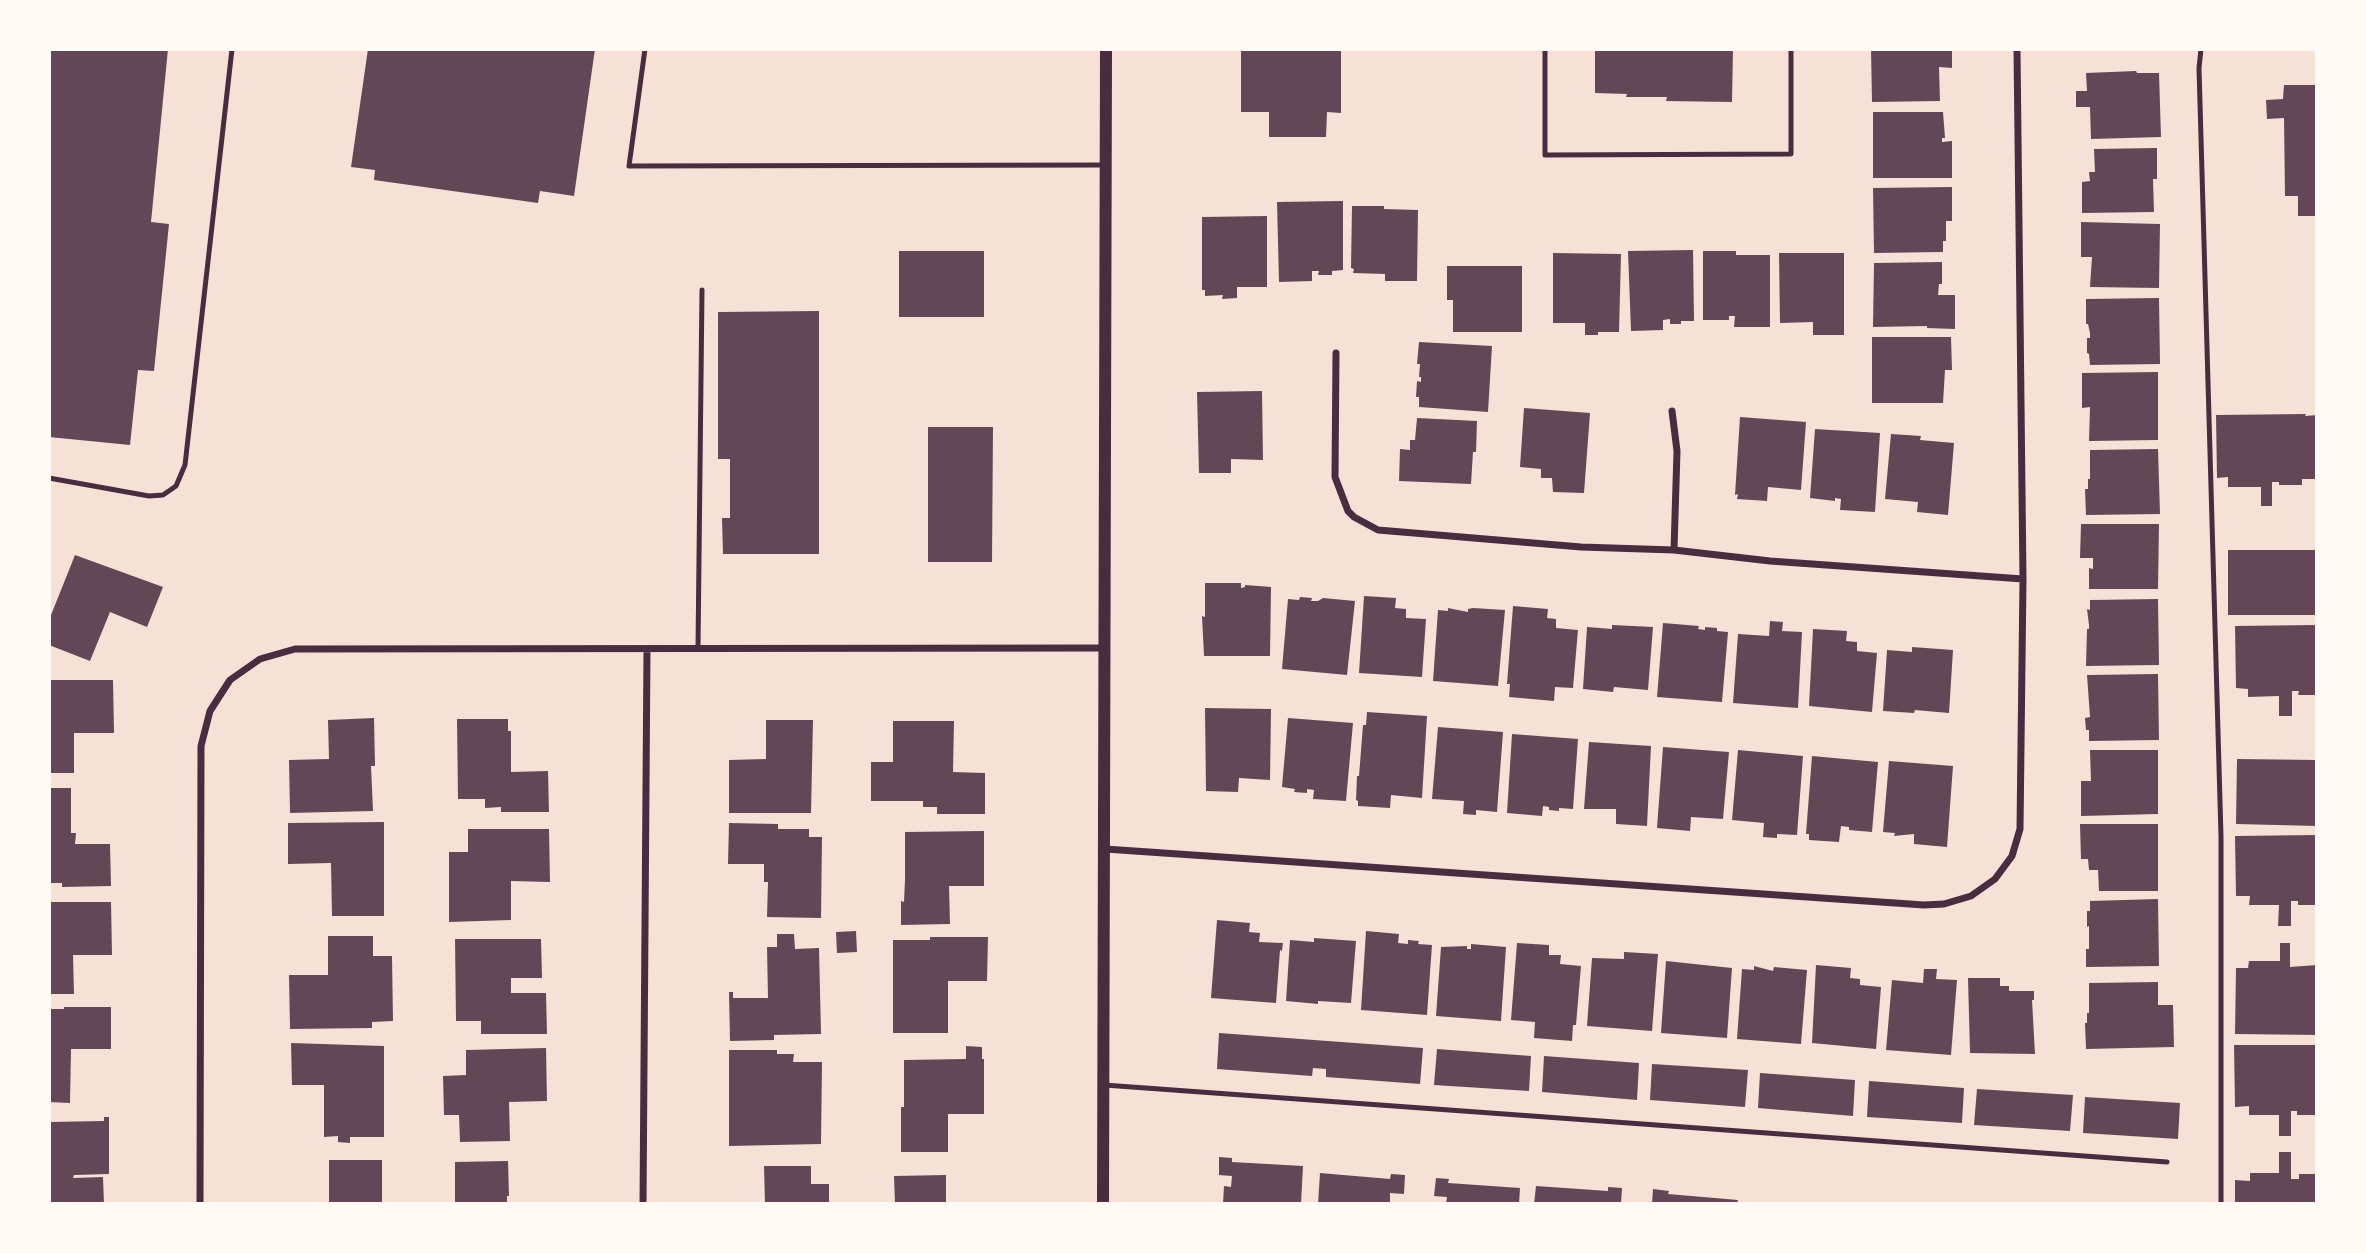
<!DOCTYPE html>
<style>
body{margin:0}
#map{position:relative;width:2366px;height:1253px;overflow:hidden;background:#f7e1d7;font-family:"Sofia Sans Condensed",sans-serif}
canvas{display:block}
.frame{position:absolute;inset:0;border:51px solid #fffaf5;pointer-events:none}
</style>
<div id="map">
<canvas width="2366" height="1253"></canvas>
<div class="frame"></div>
</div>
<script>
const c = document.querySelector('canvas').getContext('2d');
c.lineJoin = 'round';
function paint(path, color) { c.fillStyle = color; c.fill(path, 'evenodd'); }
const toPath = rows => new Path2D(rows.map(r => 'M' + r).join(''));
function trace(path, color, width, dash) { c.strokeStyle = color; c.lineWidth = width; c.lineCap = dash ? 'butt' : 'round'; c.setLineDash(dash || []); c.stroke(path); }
const building = toPath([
 [49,49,168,49,151,222,169,224,154,371,138,370,130,445,49,437],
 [368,49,595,49,574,196,540,191,538,203,374,180,375,170,351,167],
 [1241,49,1341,49,1341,113,1327,112,1326,137,1269,137,1269,112,1241,112],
 [1595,49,1733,49,1732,102,1666,101,1667,97,1626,97,1627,94,1595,93],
 [1871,49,1952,49,1952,68,1939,67,1940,101,1872,102],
 [2136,71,2137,73,2159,73,2161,137,2091,139,2090,107,2076,107,2076,91,2087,91,2086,73],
 [2284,85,2317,85,2317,216,2298,216,2298,196,2285,196,2284,118,2267,119,2266,100,2283,99],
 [1873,112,1943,112,1945,138,1942,138,1942,142,1952,141,1952,178,1873,178],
 [2157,148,2157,179,2153,179,2154,212,2082,213,2082,182,2090,181,2089,172,2095,172,2094,149],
 [1952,187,1952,221,1946,221,1946,241,1943,241,1943,252,1874,253,1873,188],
 [1343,201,1343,270,1332,271,1332,275,1318,275,1319,271,1312,271,1312,281,1279,282,1277,202],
 [1352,206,1384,206,1384,209,1418,210,1417,281,1385,281,1385,274,1353,273,1354,269,1351,268],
 [1267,216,1267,287,1237,287,1237,298,1222,299,1223,295,1205,296,1205,290,1202,290,1202,217],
 [2081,222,2160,224,2159,288,2090,287,2092,257,2081,257],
 [1693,250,1694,321,1681,321,1681,324,1670,324,1670,319,1663,320,1663,330,1631,331,1628,251],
 [899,251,984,251,984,317,899,317],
 [1703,251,1736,251,1736,255,1770,255,1770,327,1734,327,1735,316,1729,316,1729,320,1703,320],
 [1553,253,1621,254,1619,332,1598,332,1598,335,1585,335,1585,323,1553,323],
 [1779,253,1844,253,1844,335,1813,335,1813,322,1780,323],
 [1942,262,1942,284,1939,284,1938,295,1955,295,1955,329,1927,328,1927,326,1873,327,1874,263],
 [1447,266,1522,266,1522,332,1453,332,1453,300,1447,300],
 [2159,298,2160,364,2090,365,2089,354,2087,353,2087,338,2090,338,2090,333,2088,324,2086,324,2086,299],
 [819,311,819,554,723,554,722,518,730,518,730,459,718,459,718,312],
 [1872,337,1951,337,1952,370,1945,370,1943,403,1872,403],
 [1419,342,1492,346,1488,412,1419,407,1419,397,1416,397,1417,381,1421,382,1421,377,1419,377,1420,364,1417,364],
 [2158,372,2158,440,2089,441,2090,407,2082,408,2082,373],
 [1262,391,1263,460,1231,459,1231,473,1199,473,1197,392],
 [1524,408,1590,413,1584,493,1553,492,1552,478,1541,478,1541,469,1520,467],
 [2306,414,2305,416,2317,415,2317,479,2302,479,2302,485,2279,485,2279,482,2272,482,2272,506,2261,506,2261,487,2228,487,2228,477,2217,478,2216,415],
 [1740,417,1806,422,1801,490,1768,487,1767,501,1737,499,1738,494,1735,495],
 [1417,418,1477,421,1476,452,1473,452,1471,484,1399,481,1400,449,1410,450,1410,440,1415,440],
 [928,427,993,427,992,562,928,562],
 [1815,429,1880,433,1875,512,1840,510,1841,499,1835,498,1835,501,1810,498],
 [1891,434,1921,436,1920,440,1954,443,1948,515,1917,512,1918,502,1885,499],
 [2158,449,2160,514,2086,515,2085,489,2088,489,2088,479,2090,479,2090,450],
 [2081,524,2159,524,2158,589,2089,589,2089,568,2093,569,2093,558,2080,558],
 [2228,550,2317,550,2317,615,2228,615],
 [75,555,163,587,147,627,110,612,90,661,49,645,49,620],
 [1205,583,1241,583,1241,588,1245,587,1245,585,1271,587,1270,656,1204,656,1202,616,1205,617],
 [1364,596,1396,598,1395,608,1406,609,1406,618,1426,619,1422,677,1359,673],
 [1300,597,1312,598,1311,601,1318,601,1323,598,1355,601,1347,675,1282,669,1288,599,1299,600],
 [2158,599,2159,665,2086,666,2087,629,2089,629,2089,625,2087,609,2090,610,2090,600],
 [1513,606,1548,609,1547,618,1556,619,1556,628,1578,630,1573,688,1555,687,1554,701,1509,697,1510,684,1507,684],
 [1448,608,1468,612,1468,609,1473,608,1505,610,1498,686,1433,681,1438,610,1448,611],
 [1770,621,1783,622,1782,631,1802,632,1798,708,1733,703,1738,634,1769,636],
 [1663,623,1699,626,1698,629,1705,630,1705,627,1717,628,1717,631,1728,632,1722,702,1657,697],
 [1612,625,1653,627,1648,690,1614,687,1613,692,1583,689,1587,627,1612,629],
 [2317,625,2317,695,2298,695,2299,691,2292,691,2292,716,2279,716,2279,696,2248,697,2248,689,2236,688,2235,626],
 [1813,629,1847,631,1846,641,1857,642,1857,651,1877,653,1872,712,1809,706],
 [1912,647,1953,650,1949,713,1915,710,1914,713,1883,711,1887,650,1912,652],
 [2158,674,2159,740,2089,741,2089,730,2086,730,2085,718,2090,717,2087,675],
 [49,680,113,680,114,733,74,733,74,773,49,773],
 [1205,708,1271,709,1270,780,1239,778,1238,792,1206,791],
 [1367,712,1427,716,1422,798,1391,795,1390,808,1358,806,1358,801,1356,800,1357,776,1359,776,1363,725,1366,725],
 [374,718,375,766,371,766,373,811,290,813,289,760,329,759,328,720],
 [1288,718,1353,723,1346,801,1313,799,1314,790,1307,789,1307,793,1294,792,1295,789,1282,787],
 [457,719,508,719,508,731,511,731,511,772,548,771,549,812,501,812,501,807,485,808,485,799,458,799],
 [766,720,813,720,811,813,729,813,729,760,766,759],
 [893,721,954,721,953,772,985,773,985,814,937,814,937,807,923,807,923,801,871,801,871,762,893,762],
 [1438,727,1503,732,1497,812,1476,810,1476,815,1463,814,1464,801,1432,799],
 [1512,734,1578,739,1573,809,1559,808,1559,811,1549,810,1549,807,1543,806,1542,816,1507,813],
 [1589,742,1651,746,1647,826,1616,824,1616,809,1584,809],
 [1663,747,1729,752,1723,819,1691,817,1690,831,1657,828],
 [1738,750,1803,756,1797,835,1777,834,1777,838,1763,837,1764,823,1732,820],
 [2090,750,2158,750,2158,814,2081,816,2081,781,2091,781],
 [1812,756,1878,762,1872,832,1849,830,1849,827,1841,826,1839,842,1809,840,1809,834,1806,834],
 [2237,759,2317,760,2317,826,2236,824],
 [1889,761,1953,766,1947,847,1914,844,1914,834,1894,836,1895,833,1883,832],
 [49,788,71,788,71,833,76,833,75,844,110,844,111,886,62,887,62,883,49,883],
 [384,822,384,916,332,916,331,863,288,864,288,823],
 [729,823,778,824,778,829,809,829,809,837,822,837,821,918,767,917,768,882,764,882,764,864,728,864],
 [2080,824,2158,824,2158,891,2099,891,2098,870,2089,870,2088,859,2081,859],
 [468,829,549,829,550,882,511,881,511,920,449,922,449,852,468,852],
 [984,831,984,886,949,886,950,924,901,925,901,901,904,902,905,880,905,832],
 [2317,835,2317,905,2298,905,2298,901,2291,901,2291,926,2278,926,2279,905,2249,905,2250,896,2236,896,2235,836],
 [2158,899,2159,966,2086,967,2086,949,2089,949,2089,926,2087,927,2087,911,2090,911,2090,901],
 [49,902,111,902,112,955,73,955,74,994,49,994],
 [1217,920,1250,923,1249,932,1260,933,1259,942,1283,943,1282,951,1280,950,1276,1003,1211,998],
 [856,931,857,952,837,953,836,932],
 [1366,931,1399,934,1398,943,1408,944,1408,940,1419,941,1418,944,1432,945,1427,1015,1361,1010],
 [777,934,794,934,795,949,819,948,821,1034,774,1035,774,1040,730,1041,729,992,733,992,733,998,768,998,767,947,777,947],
 [328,936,373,936,373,956,392,956,393,1021,372,1022,372,1028,290,1029,289,975,328,975],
 [930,937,988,937,987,981,948,981,948,1033,893,1033,893,940,930,940],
 [1314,938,1356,941,1351,1003,1318,1001,1318,1004,1286,1001,1290,940,1314,942],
 [455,939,541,939,542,978,511,978,511,993,546,993,547,1034,481,1034,481,1021,456,1021],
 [1517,943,1549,945,1549,955,1561,955,1560,964,1581,966,1576,1025,1573,1025,1572,1041,1534,1038,1535,1022,1511,1020],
 [2280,943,2290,943,2290,967,2317,965,2317,1035,2235,1034,2236,968,2248,968,2249,961,2280,961],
 [1471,944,1506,947,1501,1021,1436,1016,1441,947,1467,946,1467,949,1471,949],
 [1624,952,1658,954,1652,1031,1587,1026,1592,958,1624,959],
 [1666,961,1732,968,1727,1038,1661,1033],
 [1816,965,1851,968,1850,978,1860,979,1860,985,1881,987,1876,1049,1812,1043],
 [1754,966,1773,971,1774,967,1807,970,1801,1044,1737,1039,1742,969,1754,970],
 [1924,969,1937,969,1936,979,1957,980,1951,1055,1886,1050,1892,980,1923,983],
 [1968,978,2000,978,2000,986,2009,986,2009,991,2034,991,2034,1000,2032,1000,2035,1054,1970,1053],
 [2158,982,2158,1005,2173,1005,2174,1047,2086,1049,2085,1023,2087,1023,2087,1013,2089,1013,2089,983],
 [64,1007,111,1007,111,1049,71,1049,70,1103,49,1102,49,1009,64,1009],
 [1219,1033,1423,1048,1420,1084,1326,1077,1326,1069,1313,1068,1312,1076,1217,1069],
 [291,1043,384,1046,384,1137,350,1137,350,1143,338,1142,338,1136,324,1137,324,1085,292,1085],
 [2234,1045,2317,1045,2317,1115,2297,1115,2297,1111,2291,1111,2291,1136,2279,1136,2279,1115,2249,1115,2249,1106,2235,1107],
 [966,1046,982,1047,982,1059,984,1059,984,1114,948,1114,948,1152,901,1152,901,1107,904,1107,904,1060,966,1059],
 [546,1048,547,1101,509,1102,510,1141,460,1142,459,1115,444,1115,443,1076,466,1075,466,1050],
 [1437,1049,1531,1056,1529,1091,1434,1085],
 [729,1050,777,1050,777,1054,794,1054,793,1062,822,1062,821,1144,729,1146],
 [1544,1056,1639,1063,1637,1100,1542,1092],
 [1652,1064,1748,1070,1745,1107,1650,1100],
 [1760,1073,1855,1080,1853,1116,1758,1108],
 [1869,1081,1964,1088,1962,1123,1867,1117],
 [1977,1089,2073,1095,2070,1131,1974,1125],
 [2085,1097,2180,1103,2178,1139,2083,1133],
 [104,1117,109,1117,109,1174,74,1175,73,1178,103,1177,104,1204,49,1204,49,1122,104,1121],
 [2279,1152,2291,1152,2291,1179,2299,1179,2299,1174,2317,1174,2317,1204,2235,1204,2235,1180,2250,1181,2250,1173,2279,1173],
 [1219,1157,1232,1158,1232,1162,1303,1166,1301,1204,1223,1204,1224,1186,1231,1187,1232,1176,1219,1175],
 [329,1160,382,1160,382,1204,329,1204],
 [508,1161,509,1196,507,1196,507,1204,455,1204,455,1162],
 [764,1166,811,1166,811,1184,829,1184,829,1204,765,1204],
 [1320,1173,1390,1179,1391,1174,1405,1175,1404,1194,1390,1193,1390,1204,1318,1204],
 [946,1175,946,1204,895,1204,894,1176],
 [1436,1178,1449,1179,1448,1183,1520,1188,1519,1204,1446,1204,1447,1197,1434,1196],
 [1536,1186,1608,1191,1608,1187,1622,1188,1621,1204,1534,1204],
 [1653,1189,1669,1191,1668,1194,1738,1200,1737,1204,1652,1204]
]);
const service = toPath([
 [645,49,629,166,1105,165],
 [1545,49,1545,155,1791,154,1791,49],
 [2201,49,2199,68,2221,836,2221,1204],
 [49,478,149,496,163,495,176,486,185,465,232,49],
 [698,648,702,290],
 [1104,1085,2167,1162]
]);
const minor = toPath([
 [1336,353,1335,477,1348,511,1354,517,1378,530,1581,547,1674,550,1770,561,2023,579],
 [1672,411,1677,451,1674,550],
 [1105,849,1924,905,1944,904,1971,896,1995,879,2012,856,2020,829,2023,579,2017,49],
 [200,1204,201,746,210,711,230,680,260,659,295,649,1104,648],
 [643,1204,647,649]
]);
const tertiary = toPath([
 [1103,1204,1106,49]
]);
paint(building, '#644757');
trace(service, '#4a2c40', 5);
trace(minor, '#4a2c40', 7);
trace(tertiary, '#4a2c40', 12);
</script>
